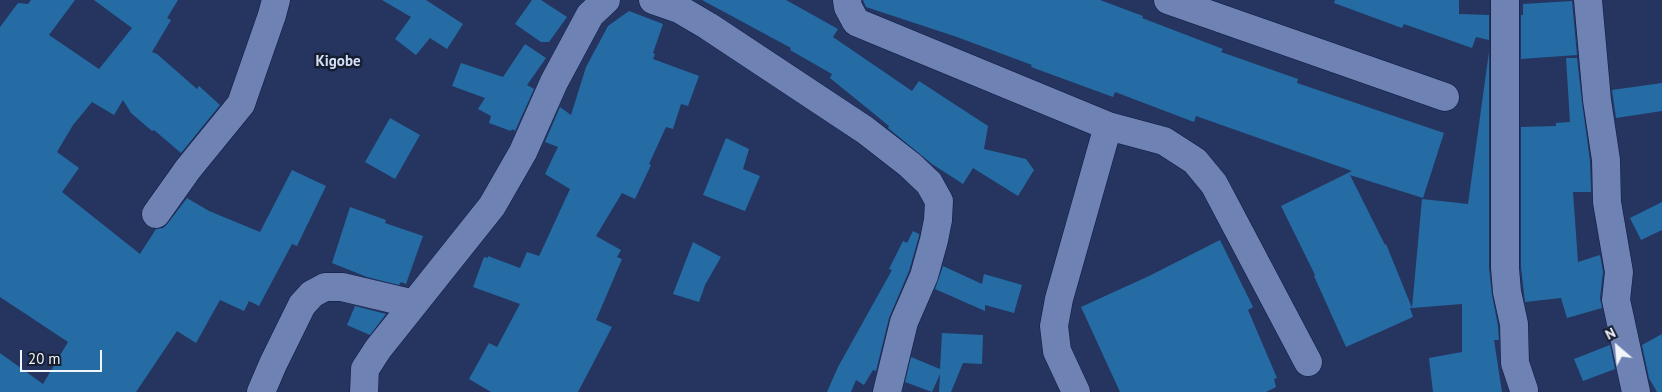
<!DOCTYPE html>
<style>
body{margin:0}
#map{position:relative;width:1662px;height:392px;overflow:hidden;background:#253560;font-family:"PT Sans",sans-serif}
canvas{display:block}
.north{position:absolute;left:1592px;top:322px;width:50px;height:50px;-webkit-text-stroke:4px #161e32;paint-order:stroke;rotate:333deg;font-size:14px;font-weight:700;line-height:20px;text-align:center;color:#f2f5fa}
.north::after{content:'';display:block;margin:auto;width:18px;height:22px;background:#f2f5fa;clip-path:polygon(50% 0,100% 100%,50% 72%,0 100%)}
.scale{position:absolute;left:20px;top:350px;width:82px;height:22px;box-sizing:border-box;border:2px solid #f2f5fa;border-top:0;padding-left:6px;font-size:15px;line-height:18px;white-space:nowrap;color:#f2f5fa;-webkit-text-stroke:4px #161e32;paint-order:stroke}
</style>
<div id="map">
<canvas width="1662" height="392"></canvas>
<div class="north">N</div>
<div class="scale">20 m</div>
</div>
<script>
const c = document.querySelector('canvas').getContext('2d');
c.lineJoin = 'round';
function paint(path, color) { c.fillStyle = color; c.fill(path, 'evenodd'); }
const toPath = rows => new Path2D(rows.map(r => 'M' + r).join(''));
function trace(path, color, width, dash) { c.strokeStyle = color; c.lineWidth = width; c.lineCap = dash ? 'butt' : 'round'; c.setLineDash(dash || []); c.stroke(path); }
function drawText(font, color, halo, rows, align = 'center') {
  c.font = font + ' "PT Sans",sans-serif'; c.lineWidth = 5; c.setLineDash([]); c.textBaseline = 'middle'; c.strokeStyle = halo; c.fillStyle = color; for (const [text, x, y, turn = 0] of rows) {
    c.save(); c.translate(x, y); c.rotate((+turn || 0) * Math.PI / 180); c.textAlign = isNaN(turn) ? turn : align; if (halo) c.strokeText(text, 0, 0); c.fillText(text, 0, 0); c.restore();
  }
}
const building = toPath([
 [31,0,75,0,49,35,99,69,132,28,94,0,178,0,167,18,171,20,152,52,157,54,197,89,199,86,220,105,181,153,154,130,152,131,131,113,123,100,114,115,92,102,73,125,57,152,79,168,62,192,140,254,156,229,163,228,168,223,187,198,209,211,260,232,292,170,326,186,297,246,292,244,259,306,249,301,244,311,220,300,196,343,177,331,136,392,0,392,0,353,43,384,68,342,0,297,0,27,18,3,28,4],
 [382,0,426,0,463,24,447,49,430,38,416,55,395,39,411,17],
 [532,0,541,0,567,17,549,42,541,42,515,24],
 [702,0,786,0,838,29,833,37,912,91,919,81,988,126,984,149,1026,159,1034,170,1018,196,973,168,963,184,932,164,888,128,889,126,830,78,832,74,790,50,791,48],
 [863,0,1100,0,1143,16,1142,18,1223,49,1221,52,1298,79,1297,83,1444,133,1423,198,1350,175,1385,245,1386,244,1412,308,1410,308,1413,317,1346,347,1314,276,1315,275,1281,206,1352,171,1196,116,1194,122,1115,92,1113,97,1031,67,1032,65,957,37,866,7],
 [1335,0,1459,0,1459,14,1489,15,1489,40,1476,37,1472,48,1404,24,1402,28,1334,3],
 [1572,1,1577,55,1521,59,1521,15,1523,15,1523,4],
 [629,11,663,24,653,53,655,54,653,59,699,76,688,106,681,104,673,129,666,127,649,164,651,165,635,199,622,193,596,236,621,250,617,257,622,259,596,320,612,327,578,392,491,392,469,379,489,343,497,347,520,304,473,287,484,257,488,258,488,256,520,268,527,252,539,256,541,252,570,189,545,174,558,147,545,142,560,107,571,115,586,67,608,26],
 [525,44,546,58,527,85,534,89,515,131,512,129,511,131,489,123,491,116,478,109,485,98,452,86,461,63,503,77],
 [1489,52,1489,268,1492,295,1498,326,1499,340,1494,340,1502,392,1433,392,1429,358,1462,352,1462,304,1412,308,1422,199,1468,204],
 [1566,58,1577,58,1582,102,1590,161,1591,192,1573,192,1578,262,1600,255,1603,272,1600,298,1602,308,1567,318,1561,298,1525,302,1521,267,1521,127,1556,126,1556,123,1570,122],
 [1662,83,1662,111,1616,118,1612,90],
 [390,118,420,135,395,179,365,162],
 [726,138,749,149,743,169,760,176,745,211,703,195],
 [1662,202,1662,230,1641,240,1630,218],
 [350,207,386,220,385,223,423,236,406,284,401,282,399,285,367,277,332,263],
 [913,231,919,234,919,236,909,271,889,318,876,371,873,370,864,385,856,380,851,392,827,392,838,367,892,270,889,269,903,241,907,243],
 [1220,240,1253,307,1248,310,1277,378,1274,379,1276,387,1266,392,1120,392,1081,307,1149,276],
 [693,242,721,257,705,285,699,302,673,294],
 [943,266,982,284,984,274,1022,285,1014,313,985,305,985,311,935,289],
 [355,306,386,314,370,335,347,325],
 [942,333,983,335,982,364,963,363,951,392,939,392,940,374,932,392,905,382,911,357,940,369],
 [1662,334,1662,392,1657,392,1649,378,1642,345],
 [1610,345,1615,369,1583,381,1574,359]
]);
const street = toPath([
 [653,0,679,9,708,26,865,130,910,165,929,183,939,201,938,220,934,240,924,276,904,322,887,392],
 [847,0,848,7,856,22,1108,126,1164,141,1195,161,1214,184,1308,362],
 [1168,0,1445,97],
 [1505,0,1505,268,1507,292,1514,324,1515,363,1524,390],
 [1588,0,1597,100,1606,160,1607,202,1619,272,1616,300,1636,392],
 [156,214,188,169,241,104,272,15,276,0],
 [261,392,273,364,302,305,312,294,325,287,342,287,414,304],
 [364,392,365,369,378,349,492,206,523,152,554,82,590,15,606,0],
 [1076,392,1057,351,1054,326,1059,299,1108,126]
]);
const neighbourhoodNames = [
 ["Kigobe",338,62]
];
paint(building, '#256ca5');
trace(street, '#0e1b44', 29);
trace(street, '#6e82b3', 28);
drawText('bold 15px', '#d5dff5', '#161e32', neighbourhoodNames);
</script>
